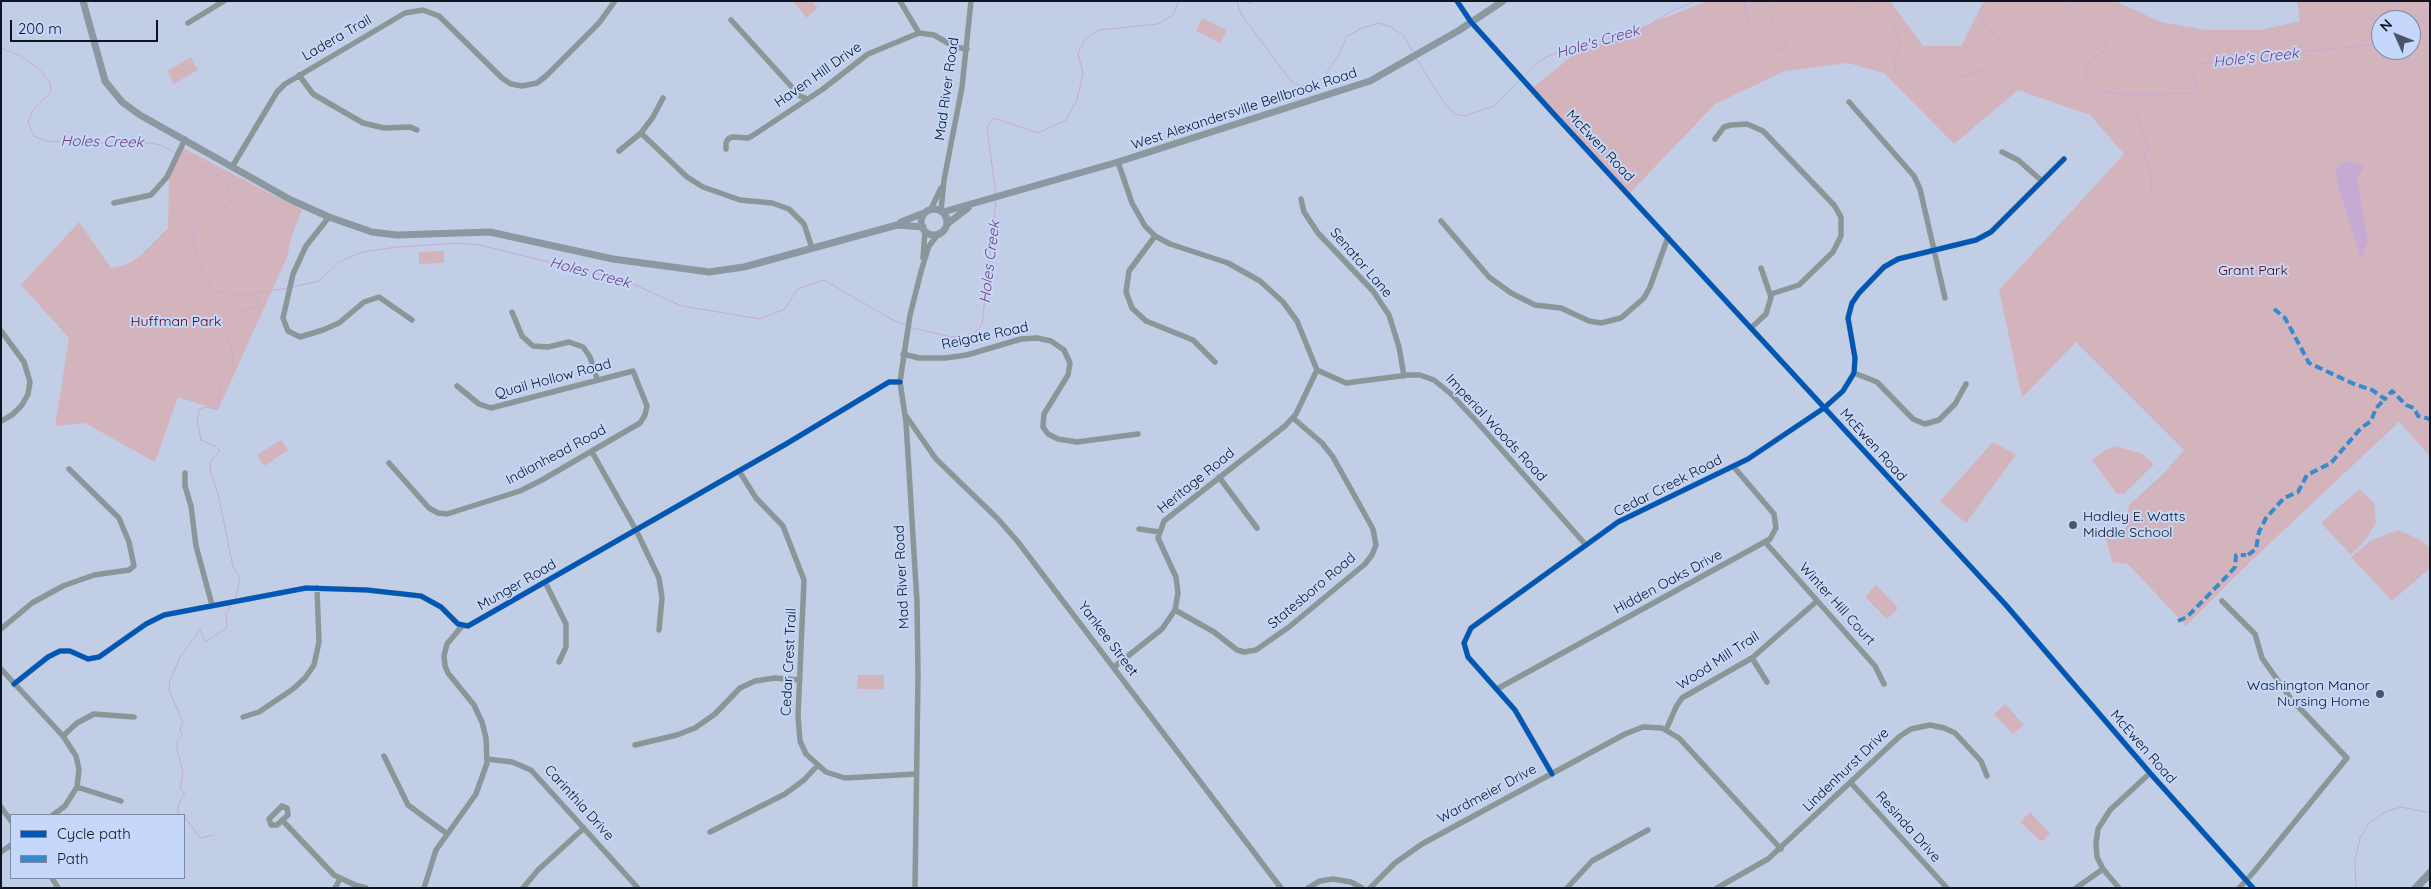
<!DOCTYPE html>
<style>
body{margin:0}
#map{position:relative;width:2431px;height:889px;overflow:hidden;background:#c2cee6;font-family:Quicksand,sans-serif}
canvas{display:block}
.frame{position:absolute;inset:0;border:2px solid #0d1423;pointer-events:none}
.legend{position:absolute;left:10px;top:814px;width:175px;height:65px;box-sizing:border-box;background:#c5d7fa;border:1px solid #7b89a4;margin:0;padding:6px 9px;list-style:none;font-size:15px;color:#0d1423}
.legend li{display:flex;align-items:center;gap:10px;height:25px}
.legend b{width:25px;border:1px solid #7b89a4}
.north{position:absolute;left:2371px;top:10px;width:50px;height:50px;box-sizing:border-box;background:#c5d7fa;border:1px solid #7b89a4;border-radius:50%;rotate:314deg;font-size:14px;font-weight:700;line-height:20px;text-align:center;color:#0d1423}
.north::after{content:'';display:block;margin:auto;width:18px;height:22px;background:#4c5567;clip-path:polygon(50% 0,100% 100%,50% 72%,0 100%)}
.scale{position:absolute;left:10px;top:20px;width:148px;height:22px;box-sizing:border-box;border:2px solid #0d1423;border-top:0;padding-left:6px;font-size:15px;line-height:18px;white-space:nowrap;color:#0d1423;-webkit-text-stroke:4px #c5d7fa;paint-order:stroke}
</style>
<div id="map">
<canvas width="2431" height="889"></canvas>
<div class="frame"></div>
<ul class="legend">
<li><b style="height:6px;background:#0057b8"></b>Cycle path</li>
<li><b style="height:6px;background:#358bcb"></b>Path</li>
</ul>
<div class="north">N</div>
<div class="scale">200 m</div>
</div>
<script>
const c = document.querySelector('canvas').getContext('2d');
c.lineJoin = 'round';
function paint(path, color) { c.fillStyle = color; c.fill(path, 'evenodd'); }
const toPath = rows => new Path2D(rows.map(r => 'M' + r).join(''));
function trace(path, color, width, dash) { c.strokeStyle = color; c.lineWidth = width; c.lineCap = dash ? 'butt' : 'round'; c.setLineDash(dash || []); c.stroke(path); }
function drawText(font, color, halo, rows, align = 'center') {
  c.font = font + ' Quicksand,sans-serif'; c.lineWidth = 4; c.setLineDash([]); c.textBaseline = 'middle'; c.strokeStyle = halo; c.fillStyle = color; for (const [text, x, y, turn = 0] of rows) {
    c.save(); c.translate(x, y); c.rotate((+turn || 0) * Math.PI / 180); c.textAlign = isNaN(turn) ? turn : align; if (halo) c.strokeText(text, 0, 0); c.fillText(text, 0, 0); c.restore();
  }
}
const green = toPath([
 [793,1,812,1,818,8,807,18],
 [1707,1,1890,1,1923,46,1961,46,1984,1,2115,1,2161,22,2206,30,2261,30,2300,21,2297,1,2430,1,2430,456,2399,422,2251,561,2186,626,2128,564,2112,562,2104,531,2126,529,2129,505,2164,473,2184,450,2076,342,2022,398,1999,290,2124,154,2090,115,2018,90,1954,144,1884,73,1848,63,1785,71,1715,104,1629,194,1531,89,1576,53],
 [2381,20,2411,20,2411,50,2381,50],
 [1202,18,1227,30,1220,43,1196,31],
 [191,57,198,70,174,84,167,71],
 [183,148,302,210,292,235,287,257,218,410,178,397,155,462,85,423,55,426,69,338,21,285,79,222,111,268,126,265,141,255,168,228,169,177],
 [444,251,444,263,419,264,419,252],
 [281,440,288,450,264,466,257,455],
 [1993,442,2016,455,1966,523,1940,501],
 [2115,446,2143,454,2154,464,2124,494,2117,494,2092,460,2104,451],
 [2359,489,2374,503,2376,522,2367,538,2351,555,2321,523],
 [2398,530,2421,540,2430,549,2430,568,2392,601,2351,557,2370,541],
 [1876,585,1898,608,1887,619,1865,597],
 [858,675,884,675,884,689,857,689],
 [2005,704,2024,725,2013,734,1994,714],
 [2030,812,2050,833,2043,841,2039,840,2020,822]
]);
const water = toPath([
 [2350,161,2364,166,2357,179,2368,240,2361,259,2337,183,2336,171,2342,163]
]);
const stream = toPath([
 [1237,1,1241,14,1291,81,1299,86,1312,85,1323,78,1338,56,1347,36,1362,28,1379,23,1391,27,1404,36,1413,52],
 [1246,1,1248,3,1253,1],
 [1744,1,1747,20,1754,33,1776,50,1786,47,1787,36,1774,25,1769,14,1776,1],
 [1857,1,1873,15,1893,25,1901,44,1895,62,1896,72,1917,90,1938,98,1959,77,1986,69,2001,59,2006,53,2006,46,1983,23,1979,14,1982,7,1991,1],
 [2064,1,2097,38,2105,44,2104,52,2094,57,2086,68,2086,80,2091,88,2102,92,2133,95,2192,93,2195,90,2195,79,2191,70,2200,64,2277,54,2381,44],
 [2411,35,2422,20,2430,4],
 [1,48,21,56,39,69,50,83,51,92,32,111,28,123,34,136,45,141,97,144,131,140,161,145,177,154],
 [1416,58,1443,101,1454,114,1465,116,1494,106,1520,80],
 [1524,76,1541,60,1560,51,1569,48,1578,50,1614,36,1645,28,1668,13,1695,1],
 [2121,95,2138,114,2137,118,2148,149,2144,156,2152,173,2151,193],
 [180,155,224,179,233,197,229,204,199,224,192,237,197,259,212,290,239,296,288,288],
 [996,194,987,128,993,118,1038,133,1066,120,1077,100,1083,73,1078,54,1084,40,1099,30,1158,24,1173,15,1179,1],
 [2153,239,2160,241],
 [292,287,319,281,339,262,362,252,397,247,458,243,479,245,624,280,682,306,760,319,785,309,797,289,824,280,891,319,906,325],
 [909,327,951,337,972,335,982,325,996,201],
 [236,597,240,577,233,567,218,493,210,472,211,460,220,451,215,446,201,440,197,419,200,409,205,407,216,409,219,406,218,398,222,394,219,385,232,367,233,359,228,334,237,330,238,320,242,311,257,307,259,303,256,295],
 [181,815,177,812,180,801,185,794,180,789,183,773,177,749,177,741,182,735,180,729,183,722,169,690,170,680,180,657,200,630,205,642,227,628,226,614,231,606],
 [184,816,200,838,214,835],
 [2356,888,2355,860,2360,838,2369,823,2385,812,2401,807,2430,813]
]);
const minor = toPath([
 [900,1,919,33],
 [1457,1,1471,22,1552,112,2005,604,2150,773,2253,888],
 [731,20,800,96,808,99],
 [188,23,224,1],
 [299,75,313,94,363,123,384,128,410,127,417,130],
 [1849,102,1914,176,1920,189,1945,298],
 [641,133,687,177,703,187,740,200,772,203,789,209,804,224,812,248],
 [1715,139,1724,127,1731,125,1747,124,1763,131,1834,205,1841,217,1841,236,1833,252,1799,285,1771,294],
 [726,149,726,143,728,139,732,137,748,138,752,136,823,89,868,54,919,33,934,35,955,47,967,49],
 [619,151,641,133,653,117,663,98],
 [2002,152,2018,160,2042,181],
 [1118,162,1132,203,1145,226,1155,236,1170,244,1228,263,1260,281,1283,302,1297,321,1317,370,1346,383,1408,375,1420,375,1434,380,1451,394,1478,423,1586,545],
 [232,167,277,92,285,84,405,13,423,10,439,16,502,78,511,84,522,86,537,83,546,76,599,23,615,1],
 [1301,199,1304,212,1318,233,1373,291,1389,315,1399,347,1404,376],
 [114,203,151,195,167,177,185,139],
 [931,209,941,188],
 [941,211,944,180,962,87,971,1],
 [329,217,306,246,293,274,283,318,288,331,300,337,323,330,339,323,364,302,379,297,412,320],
 [1441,221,1489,277,1511,293,1535,305,1561,308,1589,321,1601,323,1621,318,1644,298,1650,287,1668,237],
 [1155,236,1129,271,1126,292,1132,308,1146,321,1193,340,1215,362],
 [923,258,925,231],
 [512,312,522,336,533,346,548,347,569,342,583,347,590,357,597,379],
 [1751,328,1766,314,1771,297,1761,268],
 [1,331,24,362,30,382,28,394,22,405,12,415,1,421],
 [903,354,919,358,945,358,967,355,1021,339,1037,338,1051,341,1064,350,1070,363,1068,375,1044,414,1043,427,1048,434,1058,439,1077,442,1138,434],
 [1854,373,1877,382,1913,419,1925,424,1939,420,1955,404,1966,384],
 [906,416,936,459,998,519,1018,542,1281,888],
 [592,452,636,530,659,578,662,598,659,630],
 [389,463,429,508,438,513,447,514,520,491,542,480,640,423,645,415,647,406,633,371,491,408,479,404,457,386],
 [739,471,756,498,783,526,804,580,798,716,800,741,806,754,826,772,845,778,916,774],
 [185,473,185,486,191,506,196,546,212,605],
 [1219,477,1257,528],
 [1139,529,1159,532],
 [1766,543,1875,666,1884,684],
 [545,582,566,624,566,647,559,662],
 [2222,601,2255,634,2262,658,2291,699,2347,758,2252,874,2239,888],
 [1175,610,1214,632,1237,650,1244,652,1256,650,1289,627,1365,564,1372,555,1376,545,1373,529,1333,457,1322,443,1293,418],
 [1,629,32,603,63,586,94,575,129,570,134,566,129,542,119,518,69,469],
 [1752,658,1767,682],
 [1114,667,1162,629,1175,610,1178,593,1176,577,1158,538,1164,521,1285,426,1296,414,1317,370],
 [1,669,63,736,76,756,79,769,77,787,65,806,53,815],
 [14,684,48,657,60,651,70,651,88,659,99,657,146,624,164,615,306,588,367,590,421,596,441,607,458,624,468,626,786,444,889,382,900,382],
 [1497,689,1770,539,1776,528,1774,514,1733,466],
 [243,717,259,712,293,689,305,678,314,665,319,642,317,588],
 [1666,730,1676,707,1682,698,1752,658,1817,601],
 [63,736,77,723,94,714,134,717],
 [635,745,677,735,695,728,715,714,740,688,755,681,775,678,800,680],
 [384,756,408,805,446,833],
 [487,759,512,762,531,770,638,888],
 [1552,774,1515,710,1468,657,1464,643,1471,628,1618,522,1748,459,1824,408,1843,391,1854,373,1855,358,1848,318,1852,303,1859,293,1884,267,1898,259,1976,240,1991,232,2064,159],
 [1851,783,1947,888],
 [77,787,121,801],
 [282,806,287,808,288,815,277,825,271,825,269,819,282,806],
 [1,807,11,821],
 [282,820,334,875,355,885,366,888],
 [710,832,785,794,804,780,817,766],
 [1,852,11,845],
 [52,878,58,888],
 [335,888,340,879],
 [424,888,436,850,476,794,487,763,486,738,482,722,474,705,448,673,445,666,444,656,447,644,462,626],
 [523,888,538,870,584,828],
 [915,888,918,675,917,602,906,422,900,382,910,315,922,268,929,246,939,233],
 [1308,888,1320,881,1333,879,1351,882,1362,888],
 [1370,888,1395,863,1422,844,1625,734,1643,727,1662,728,1679,738,1781,849],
 [1567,888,1592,861,1648,830],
 [1717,888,1768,859,1900,736,1911,729,1930,725,1944,728,1955,733,1981,761,1987,776],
 [2076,888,2103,869],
 [2119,888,2103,869,2097,857,2096,843,2098,829,2110,810,2150,773]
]);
const major = toPath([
 [83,1,105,81,122,102,140,115,291,200,329,217,372,232,397,235,490,232,613,259,709,272,744,267,897,225,923,227],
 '921 222a13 13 0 1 1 26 0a13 13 0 1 1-26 0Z',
 [943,212,1118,162,1370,81,1458,31,1503,1],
 [901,222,924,213],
 [947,224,968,208]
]);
const highway = toPath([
 [2416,888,2430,873]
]);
const quiet = toPath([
 [2274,309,2285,318,2309,363,2354,384,2372,390,2385,399,2392,391,2406,405,2414,408,2418,416,2430,419],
 [2248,555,2256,549,2259,532,2266,518,2284,498,2298,492,2307,475,2331,463,2361,428,2371,421,2376,408,2385,399],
 [2178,621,2187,617,2229,574,2235,567,2236,555,2246,555]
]);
const cycleway = toPath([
 [1457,1,1471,22,1552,112,2005,604,2150,773,2253,888],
 [14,684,48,657,60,651,70,651,88,659,99,657,146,624,164,615,306,588,367,590,421,596,441,607,458,624,468,626,786,444,889,382,900,382],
 [1552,774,1515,710,1468,657,1464,643,1471,628,1618,522,1748,459,1824,408,1843,391,1854,373,1855,358,1848,318,1852,303,1859,293,1884,267,1898,259,1976,240,1991,232,2064,159]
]);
const markers = [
 [2073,525,5,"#4c5567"],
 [2380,694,5,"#4c5567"]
];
const streetNames = [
 ["Ladera Trail",337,38,-30],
 ["Haven Hill Drive",818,75,-35],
 ["Mad River Road",947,89,-82],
 ["West Alexandersville Bellbrook Road",1244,109,-18],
 ["McEwen Road",1600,146,47],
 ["Senator Lane",1361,263,49],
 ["Reigate Road",985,336,-12],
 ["Quail Hollow Road",553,379,-15],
 ["Imperial Woods Road",1496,428,47],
 ["McEwen Road",1873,445,48],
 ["Indianhead Road",556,455,-28],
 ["Heritage Road",1196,481,-39],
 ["Cedar Creek Road",1668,486,-27],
 ["Mad River Road",902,577,-93],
 ["Hidden Oaks Drive",1668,582,-28],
 ["Munger Road",517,585,-30],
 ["Statesboro Road",1312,591,-40],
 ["Winter Hill Court",1837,604,48],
 ["Yankee Street",1108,639,53],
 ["Wood Mill Trail",1718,661,-33],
 ["Cedar Crest Trail",789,662,-87],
 ["McEwen Road",2143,747,49],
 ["Lindenhurst Drive",1846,770,-44],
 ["Wardmeier Drive",1487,794,-28],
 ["Carinthia Drive",579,803,48],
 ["Resinda Drive",1908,827,48]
];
const parkNames = [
 ["Grant Park",2253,271],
 ["Huffman Park",176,322]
];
const poiNames = [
 ["Hadley E. Watts",2083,517],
 ["Middle School",2083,533],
 ["Washington Manor",2370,686,"right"],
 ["Nursing Home",2370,702,"right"]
];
const waterNames = [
 ["Hole's Creek",1598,42,-16],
 ["Hole's Creek",2256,58,-6],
 ["Holes Creek",102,142,1],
 ["Holes Creek",990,262,-83],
 ["Holes Creek",590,273,15]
];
paint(green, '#d4b4bc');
paint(water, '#c6aad4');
trace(stream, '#c6aad4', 1);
trace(minor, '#8a9697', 5.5);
trace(major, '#8b989f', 7);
trace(highway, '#8a959e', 8);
trace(quiet, '#358bcb', 4, [8, 4]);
trace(cycleway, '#0057b8', 5);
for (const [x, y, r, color] of markers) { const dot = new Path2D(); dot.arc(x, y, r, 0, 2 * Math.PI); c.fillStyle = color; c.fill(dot); trace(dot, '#c5d7fa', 2); }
drawText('14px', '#0d1423', '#c5d7fa', streetNames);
drawText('14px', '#58000b', '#c5d7fa', parkNames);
drawText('14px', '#0d1423', '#c5d7fa', poiNames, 'left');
drawText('italic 15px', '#763e7d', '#c5d7fa', waterNames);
</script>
